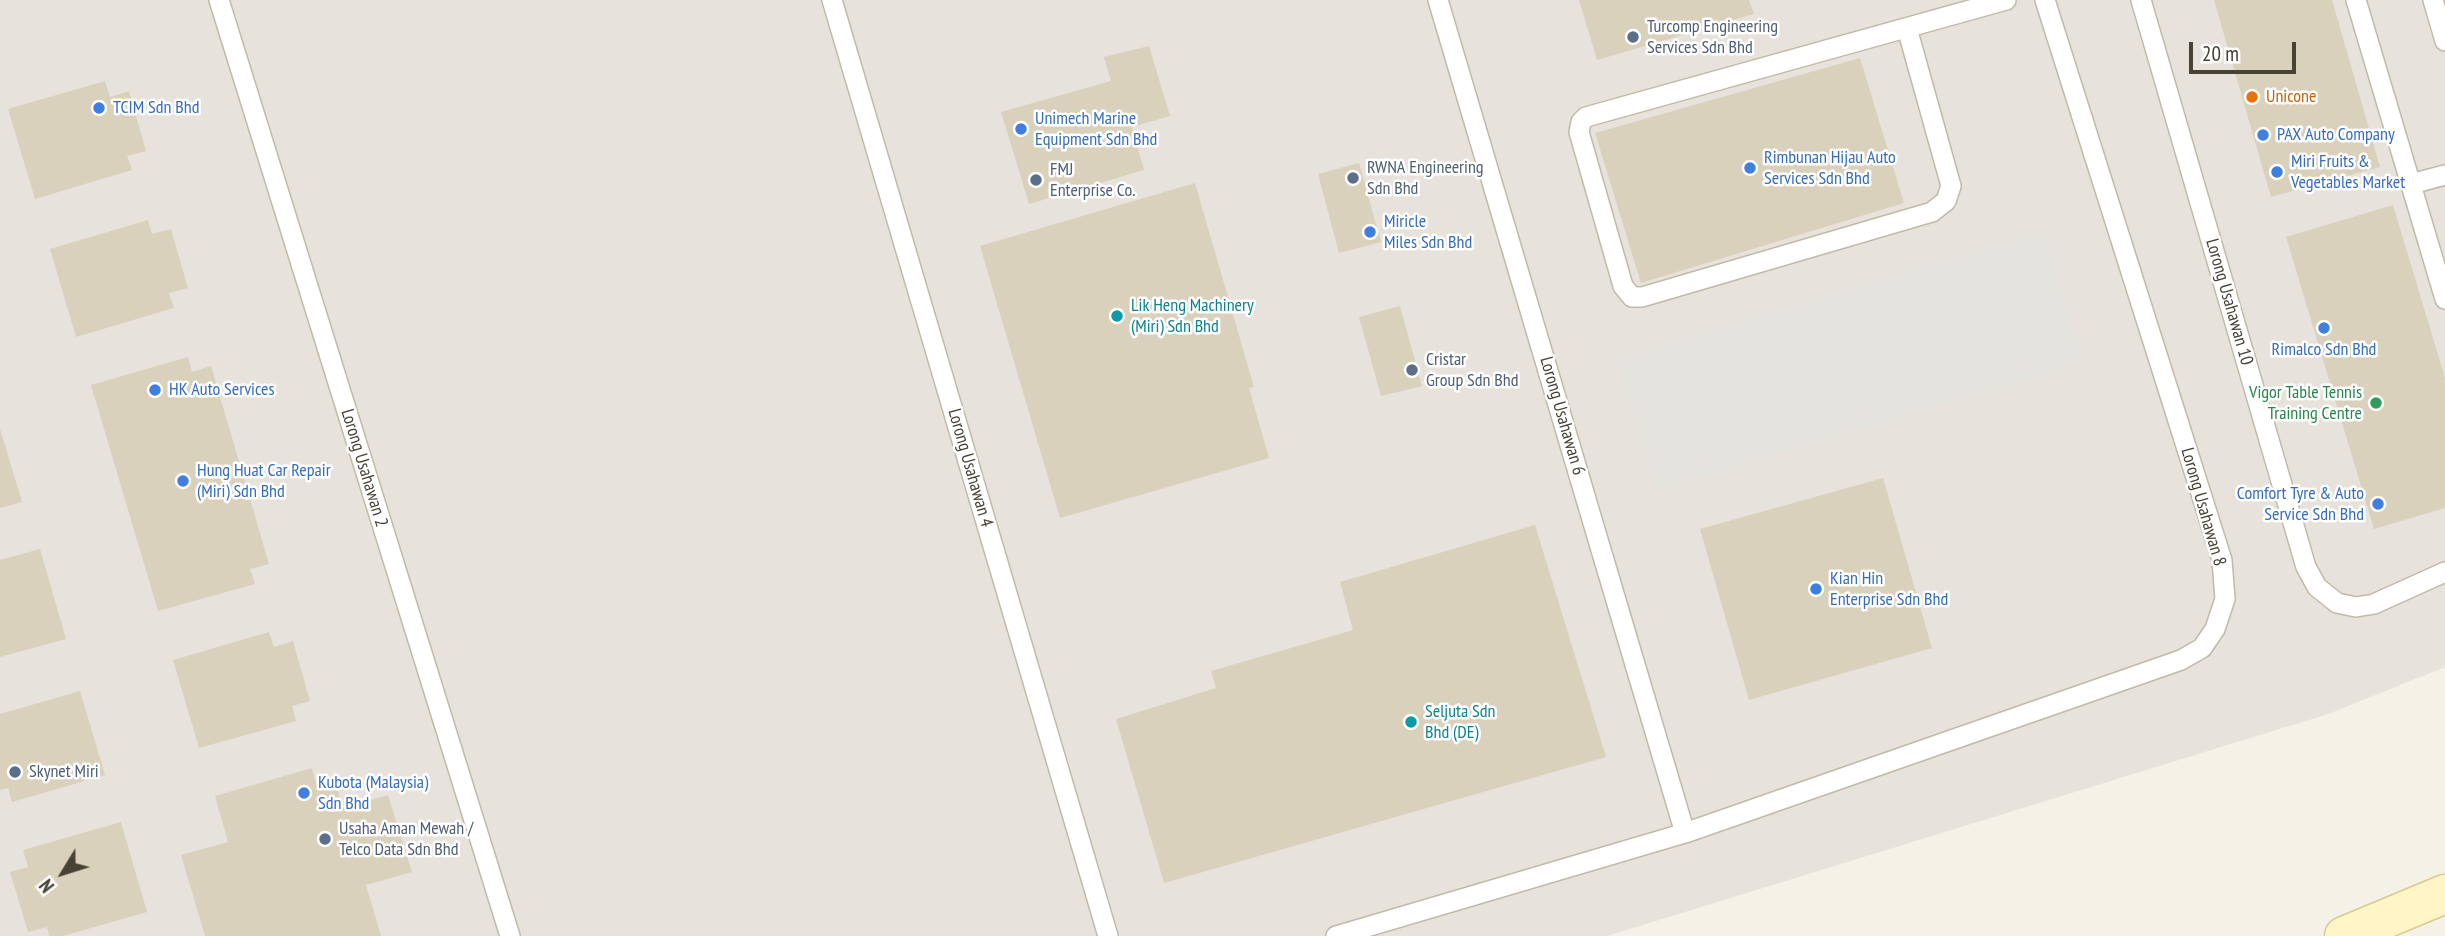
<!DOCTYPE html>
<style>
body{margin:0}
#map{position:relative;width:2445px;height:936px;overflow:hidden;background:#f4f1e6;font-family:"PT Sans Narrow",sans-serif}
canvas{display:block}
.north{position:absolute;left:28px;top:838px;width:70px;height:70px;-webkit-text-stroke:5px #fff;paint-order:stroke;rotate:232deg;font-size:19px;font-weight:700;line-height:28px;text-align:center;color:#484235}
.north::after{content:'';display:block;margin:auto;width:24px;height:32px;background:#484235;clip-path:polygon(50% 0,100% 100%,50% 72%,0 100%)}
.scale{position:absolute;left:2189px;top:42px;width:107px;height:32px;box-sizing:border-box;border:4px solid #484235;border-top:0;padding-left:9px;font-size:21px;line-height:24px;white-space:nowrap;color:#484235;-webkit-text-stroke:5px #fff;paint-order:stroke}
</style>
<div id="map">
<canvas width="2445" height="936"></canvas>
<div class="north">N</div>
<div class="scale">20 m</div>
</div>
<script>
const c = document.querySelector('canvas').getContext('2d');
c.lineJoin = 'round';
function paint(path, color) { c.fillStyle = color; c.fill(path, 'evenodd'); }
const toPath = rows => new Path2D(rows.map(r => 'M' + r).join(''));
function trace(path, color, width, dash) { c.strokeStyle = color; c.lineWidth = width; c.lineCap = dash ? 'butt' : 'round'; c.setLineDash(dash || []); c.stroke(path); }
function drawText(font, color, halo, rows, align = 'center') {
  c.font = font + ' "PT Sans Narrow",sans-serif'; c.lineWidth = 5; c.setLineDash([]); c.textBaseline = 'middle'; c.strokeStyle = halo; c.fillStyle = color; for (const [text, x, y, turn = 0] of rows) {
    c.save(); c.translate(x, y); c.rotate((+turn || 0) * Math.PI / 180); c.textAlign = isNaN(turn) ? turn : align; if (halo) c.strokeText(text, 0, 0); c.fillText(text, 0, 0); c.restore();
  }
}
const industrial = toPath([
 [0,0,2445,0,2445,667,2328,714,1607,936,0,936]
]);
const parking = toPath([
 [2043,230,2083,364,1656,491,1615,357]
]);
const building = toPath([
 [1579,0,1749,0,1754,14,1597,60],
 [2214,0,2332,0,2380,167,2271,197],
 [1149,46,1170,116,1132,127,1144,170,1029,204,1001,112,1111,81,1104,57],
 [1860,58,1904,203,1641,283,1595,133],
 [105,81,110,97,129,91,146,151,127,156,132,170,35,199,8,109],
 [1359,163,1381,242,1339,253,1318,174],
 [1195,183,1254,387,1249,388,1269,458,1060,518,980,246],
 [2393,205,2445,378,2445,508,2374,529,2286,237],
 [148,220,152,234,171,229,188,288,169,293,174,308,76,337,50,249],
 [1400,306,1422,386,1381,396,1359,317],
 [188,357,192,372,211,366,269,564,250,569,255,584,158,611,91,385],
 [0,429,22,502,0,508],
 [1883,478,1932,648,1749,700,1700,529],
 [1535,525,1606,757,1164,883,1116,719,1216,688,1211,671,1353,630,1340,582],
 [40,549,66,639,0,657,0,560],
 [269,632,274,647,293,641,310,701,292,706,296,721,199,748,173,660],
 [80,691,105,775,12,802,8,788,0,790,0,714],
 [312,768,316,783,334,778,343,808,388,795,412,872,366,885,381,936,205,936,181,855,228,842,215,796],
 [121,822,147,912,63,936,49,936,47,927,28,932,10,872,28,867,23,850]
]);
const lane = toPath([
 [219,0,510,936],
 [832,0,1108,936],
 [1438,0,1685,833],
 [2141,0,2306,567,2317,587,2337,603,2356,607,2374,604,2445,572],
 [2356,0,2445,299],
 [2433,0,2445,41],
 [1907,28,1951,186,1946,201,1932,212,1642,297,1632,297,1623,286,1579,132,1581,122,1586,117,2006,0],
 [2411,184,2445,175],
 [1336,936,1685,833,2181,660,2202,648,2215,629,2225,599,2222,560,2045,0]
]);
const secondary = toPath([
 [2344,936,2445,894]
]);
const markers = [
 [1633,37,7,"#5c6f8a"],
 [2252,97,7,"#e8710a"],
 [99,108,7,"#3f7fe0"],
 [1021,129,7,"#3f7fe0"],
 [2263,135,7,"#3f7fe0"],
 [1750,168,7,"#3f7fe0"],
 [2277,172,7,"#3f7fe0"],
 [1353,178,7,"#5c6f8a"],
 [1036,180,7,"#5c6f8a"],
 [1370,232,7,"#3f7fe0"],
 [1117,316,7,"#0f9aa8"],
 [2324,328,7,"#3f7fe0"],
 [1412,370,7,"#5c6f8a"],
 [155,390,7,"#3f7fe0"],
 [2376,403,7,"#2e9e5b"],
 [183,481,7,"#3f7fe0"],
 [2378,504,7,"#3f7fe0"],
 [1816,589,7,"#3f7fe0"],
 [1411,722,7,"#0f9aa8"],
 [15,772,7,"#5c6f8a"],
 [304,793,7,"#3f7fe0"],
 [325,839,7,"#5c6f8a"]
];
const serviceNames = [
 ["Turcomp Engineering",1647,27],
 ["Services Sdn Bhd",1647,48],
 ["RWNA Engineering",1367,168],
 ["Sdn Bhd",1367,189],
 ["FMJ",1050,170],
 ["Enterprise Co.",1050,191],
 ["Cristar",1426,360],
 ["Group Sdn Bhd",1426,381],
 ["Skynet Miri",29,772],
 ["Usaha Aman Mewah /",339,829],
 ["Telco Data Sdn Bhd",339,850]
];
const foodNames = [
 ["Unicone",2266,97]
];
const shopNames = [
 ["TCIM Sdn Bhd",113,108],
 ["Unimech Marine",1035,119],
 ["Equipment Sdn Bhd",1035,140],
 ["PAX Auto Company",2277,135],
 ["Rimbunan Hijau Auto",1764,158],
 ["Services Sdn Bhd",1764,179],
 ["Miri Fruits &",2291,162],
 ["Vegetables Market",2291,183],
 ["Miricle",1384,222],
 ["Miles Sdn Bhd",1384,243],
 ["Rimalco Sdn Bhd",2324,350,"center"],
 ["HK Auto Services",169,390],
 ["Hung Huat Car Repair",197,471],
 ["(Miri) Sdn Bhd",197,492],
 ["Comfort Tyre & Auto",2364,494,"right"],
 ["Service Sdn Bhd",2364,515,"right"],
 ["Kian Hin",1830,579],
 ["Enterprise Sdn Bhd",1830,600],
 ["Kubota (Malaysia)",318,783],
 ["Sdn Bhd",318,804]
];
const streetNames = [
 ["Lorong Usahawan 10",2229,302,74],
 ["Lorong Usahawan 6",1562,416,74],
 ["Lorong Usahawan 2",364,468,73],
 ["Lorong Usahawan 4",970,468,74],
 ["Lorong Usahawan 8",2203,507,74]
];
const cultureNames = [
 ["Lik Heng Machinery",1131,306],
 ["(Miri) Sdn Bhd",1131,327],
 ["Seljuta Sdn",1425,712],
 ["Bhd (DE)",1425,733]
];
const leisureNames = [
 ["Vigor Table Tennis",2362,393],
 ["Training Centre",2362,414]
];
paint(industrial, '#e7e2db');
paint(parking, '#e5e3de');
paint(building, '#dad1bd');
trace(lane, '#c1baa8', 22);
trace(secondary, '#d8ca92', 41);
trace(lane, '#fff', 19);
trace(secondary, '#fff5c6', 38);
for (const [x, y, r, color] of markers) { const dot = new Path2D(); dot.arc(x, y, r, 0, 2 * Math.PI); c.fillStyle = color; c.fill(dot); trace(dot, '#fff', 2.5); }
drawText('18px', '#4e5e75', '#fff', serviceNames, 'left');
drawText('18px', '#c56008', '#fff', foodNames, 'left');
drawText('18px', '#366cbe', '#fff', shopNames, 'left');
drawText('18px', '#484235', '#fff', streetNames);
drawText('18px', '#0d838f', '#fff', cultureNames, 'left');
drawText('18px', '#27864d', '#fff', leisureNames, 'right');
</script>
